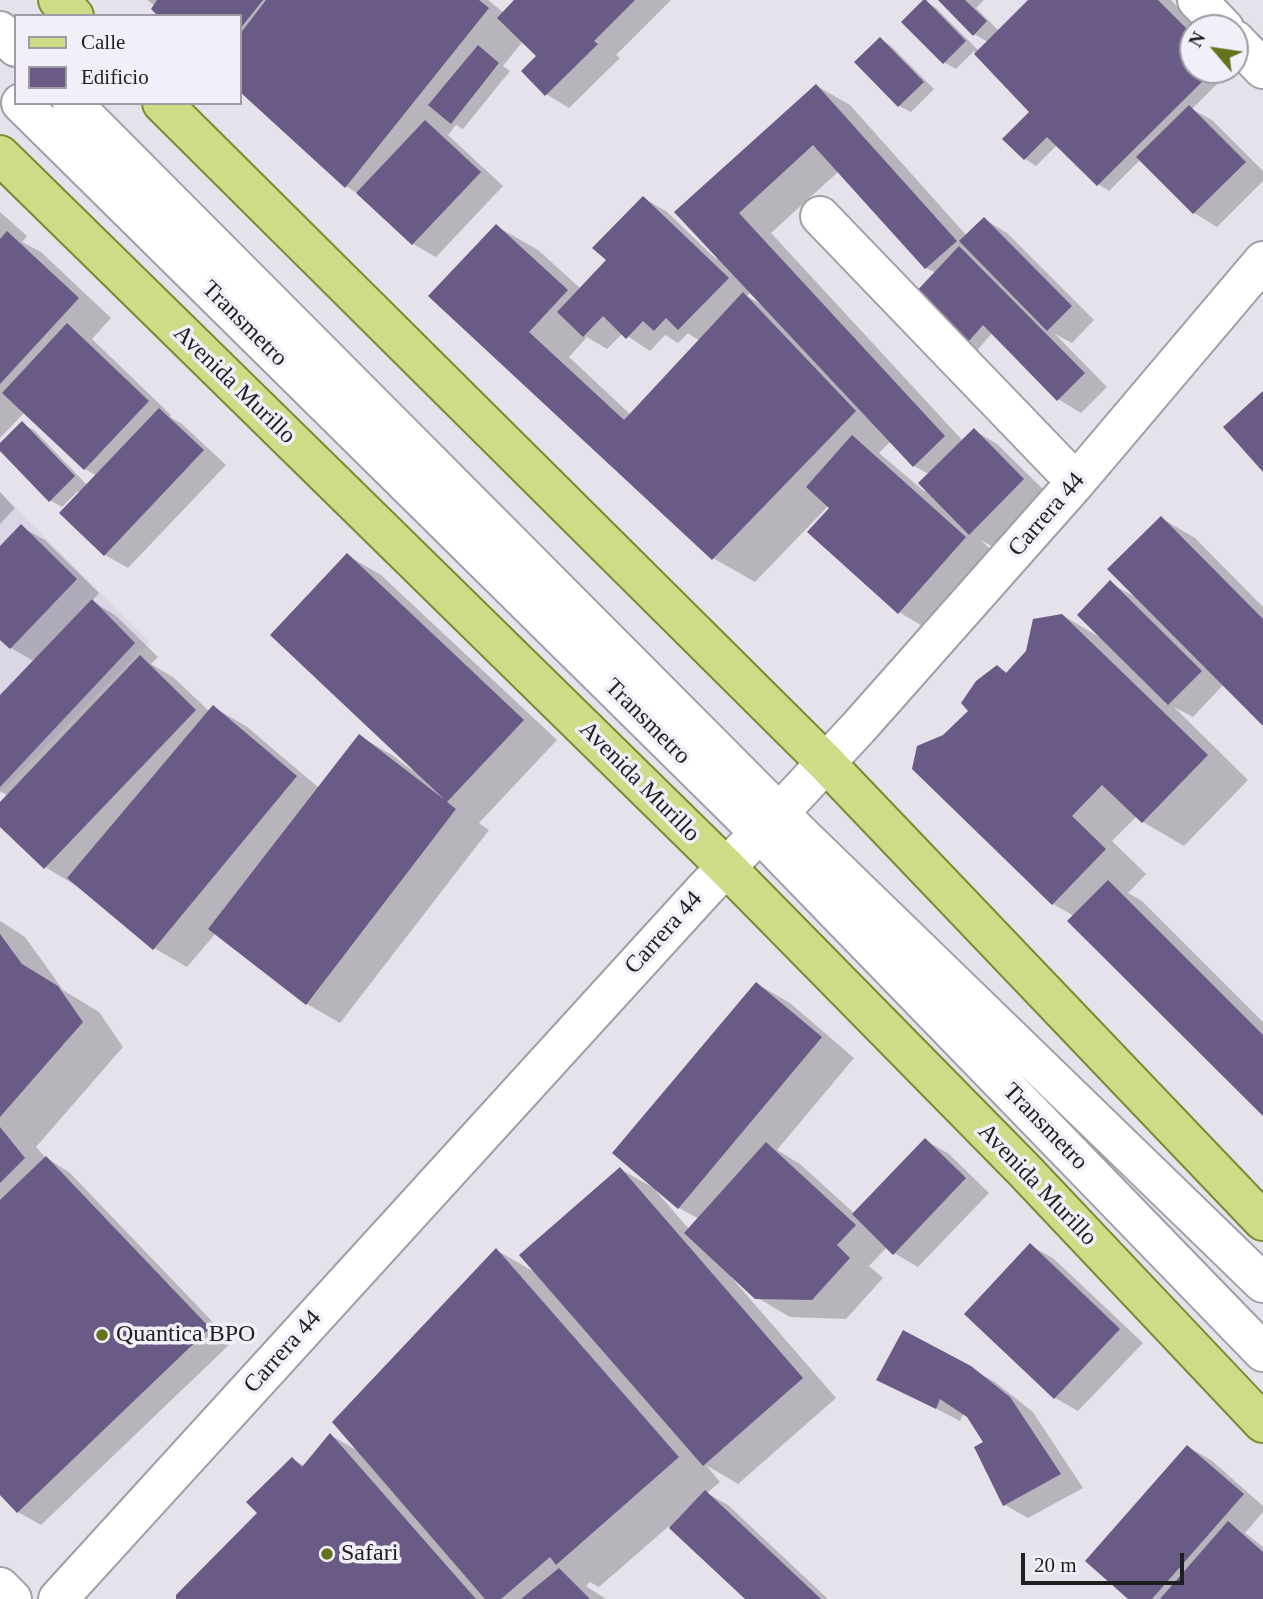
<!DOCTYPE html>
<style>
body{margin:0}
#map{position:relative;width:1263px;height:1599px;overflow:hidden;background:#e5e2eb;font-family:Georgia,serif}
canvas{display:block}
.legend{position:absolute;left:14px;top:14px;width:228px;height:91px;box-sizing:border-box;background:#f2eff9;border:2px solid #9e9ba3;margin:0;padding:9px 12px;list-style:none;font-size:21px;color:#1f1e21}
.legend li{display:flex;align-items:center;gap:14px;height:35px}
.legend b{width:35px;border:2px solid #9e9ba3}
.north{position:absolute;left:1179px;top:14px;width:70px;height:70px;box-sizing:border-box;background:#f2eff9;border:2px solid #9e9ba3;border-radius:50%;rotate:299deg;font-size:19px;font-weight:700;line-height:28px;text-align:center;color:#1f1e21}
.north::after{content:'';display:block;margin:auto;width:24px;height:32px;background:#65721e;clip-path:polygon(50% 0,100% 100%,50% 72%,0 100%)}
.scale{position:absolute;left:1021px;top:1553px;width:163px;height:32px;box-sizing:border-box;border:4px solid #1f1e21;border-top:0;padding-left:9px;font-size:21px;line-height:24px;white-space:nowrap;color:#1f1e21;-webkit-text-stroke:5px #f2eff9;paint-order:stroke}
</style>
<div id="map">
<canvas width="1263" height="1599"></canvas>
<ul class="legend">
<li><b style="height:9px;background:#cedc88"></b>Calle</li>
<li><b style="height:19px;background:#695a86"></b>Edificio</li>
</ul>
<div class="north">N</div>
<div class="scale">20 m</div>
</div>
<script>
const c = document.querySelector('canvas').getContext('2d');
c.lineJoin = 'round';
function paint(path, color) { c.fillStyle = color; c.fill(path, 'evenodd'); }
const toPath = rows => new Path2D(rows.map(r => 'M' + r).join(''));
function trace(path, color, width, dash) { c.strokeStyle = color; c.lineWidth = width; c.lineCap = dash ? 'butt' : 'round'; c.setLineDash(dash || []); c.stroke(path); }
function drawText(font, color, halo, rows, align = 'center') {
  c.font = font + ' Georgia,serif'; c.lineWidth = 7; c.setLineDash([]); c.textBaseline = 'middle'; c.strokeStyle = halo; c.fillStyle = color; for (const [text, x, y, turn = 0] of rows) {
    c.save(); c.translate(x, y); c.rotate((+turn || 0) * Math.PI / 180); c.textAlign = isNaN(turn) ? turn : align; if (halo) c.strokeText(text, 0, 0); c.fillText(text, 0, 0); c.restore();
  }
}
const built = toPath([
 [0,492,149,642,0,793]
]);
const shadow = toPath([
 [147,0,488,0,504,13,516,0,671,0,616,55,620,58,569,108,546,94,539,56,523,41,503,66,510,71,463,129,456,125,448,135,503,186,436,257,413,244,360,195,346,186,240,90,240,16,155,6],
 [940,0,984,0,976,8,999,31,1030,0,1171,0,1198,28,1193,28,1193,70,1216,70,1223,78,1192,109,1212,120,1263,171,1263,181,1217,227,1194,213,1141,159,1109,191,1098,184,1057,145,1036,166,1025,159,1039,118,974,51,956,69,945,63,904,22,925,1,936,8,979,51,988,42,974,34],
 [880,39,891,46,934,89,911,112,899,106],
 [817,86,850,105,967,236,984,219,1007,233,1094,320,1072,343,1055,334,1107,387,1081,413,1058,399,992,333,974,354,963,348,936,273,926,268,839,171,771,233,963,441,974,430,997,444,1047,493,993,547,981,540,998,557,932,632,899,612,833,501,755,582,713,558,431,296,496,226,538,250,581,289,608,260,643,198,666,211,716,259,718,257,676,212],
 [751,292,762,305,747,296],
 [623,333,650,351,665,335,678,343,688,333,700,341,631,415,569,357,587,337,607,349],
 [891,441,914,466,929,474,925,492,879,453],
 [0,212,27,236,22,242,41,252,111,318,92,339,171,415,170,417,182,424,226,465,128,568,105,555,62,513,80,493,78,491,62,507,50,500,0,448,22,424,34,430,88,486,97,476,85,469,25,412,0,438],
 [0,492,15,508,0,524],
 [1161,518,1195,538,1263,607,1263,723,1224,684,1193,717,1174,707,1248,780,1184,846,1143,822,1137,816,1112,841,1146,874,1128,893,1142,901,1263,1022,1263,1114,1074,916,1053,904,914,768,970,711,998,667,1008,673,1062,615,1101,638,1110,583,1137,598],
 [21,527,45,540,99,593,92,601,115,615,158,657,151,664,173,677,209,711,213,707,246,726,319,788,359,736,392,755,412,770,414,768,347,555,381,575,557,740,479,823,489,830,340,1023,307,1004,216,933,187,967,154,948,78,887,45,867,0,825,0,804,8,796,0,791,0,697,34,661,11,648,0,637,0,549],
 [0,921,25,937,63,990,99,1012,123,1047,36,1147,45,1157,69,1172,232,1342,41,1525,18,1512,0,1493],
 [757,984,790,1003,854,1058,777,1150,800,1164,855,1214,925,1140,949,1154,989,1193,918,1267,894,1253,888,1246,869,1266,883,1278,846,1319,790,1317,756,1297,732,1275,731,1277,836,1398,738,1484,706,1465,720,1482,707,1493,728,1505,828,1599,748,1599,669,1526,599,1587,590,1582,586,1586,606,1599,178,1599,260,1513,292,1459,305,1466,330,1435,360,1452,496,1250,538,1274,620,1169,652,1187],
 [657,1189,679,1208,699,1219,689,1229,656,1191],
 [1030,1245,1054,1259,1143,1343,1078,1411,1055,1398],
 [970,1368,995,1382,1033,1412,1083,1488,1028,1518,1005,1505,985,1442,968,1416,964,1413,960,1421,879,1379],
 [1188,1447,1211,1460,1263,1506,1263,1512,1245,1533,1263,1547,1263,1599,1130,1599]
]);
const building = toPath([
 [157,0,263,0,240,29,240,16,158,16,151,9],
 [266,0,479,0,489,8,345,188,240,92,240,34],
 [514,0,635,0,594,41,598,44,545,96,521,71,536,56,497,18],
 [923,0,926,0,966,41,943,64,901,22],
 [938,0,965,0,987,21,973,36],
 [1028,0,1158,0,1193,35,1188,44,1193,50,1193,70,1214,70,1097,186,1047,137,1024,160,1002,139,1029,112,974,54],
 [880,37,924,82,898,107,854,62],
 [478,45,499,63,451,124,428,105],
 [816,84,957,241,925,269,813,145,739,213,945,436,913,467,674,212],
 [1189,105,1246,162,1193,214,1136,157],
 [425,120,481,172,412,245,356,193],
 [643,196,729,278,678,330,666,318,654,331,643,321,626,339,603,316,583,337,557,312,606,260,592,248],
 [984,217,1072,306,1047,331,959,241],
 [496,224,568,290,529,332,624,420,743,292,856,411,712,560,428,296],
 [7,231,79,298,0,384,0,239],
 [959,246,1085,373,1057,401,983,325,962,349,911,297],
 [67,323,149,401,84,470,2,393],
 [1263,391,1263,472,1223,427],
 [159,408,204,450,104,556,59,513],
 [22,421,75,476,49,502,0,451,0,443],
 [974,428,1024,479,969,535,918,483],
 [852,435,966,537,898,614,807,532,829,508,806,487],
 [1161,516,1263,619,1263,726,1107,569],
 [21,524,77,579,10,649,0,640,0,546],
 [347,553,524,720,447,802,456,809,306,1005,208,929,359,734,445,800,270,635],
 [1110,580,1202,671,1168,705,1077,615],
 [92,599,135,643,0,787,0,695],
 [1062,614,1208,755,1142,823,1102,785,1072,816,1106,849,1052,905,912,769,917,746,943,735,968,711,961,703,976,681,997,665,1006,673,1026,651,1033,619],
 [140,655,196,710,44,869,0,827,0,802],
 [213,705,297,776,153,950,67,878],
 [1108,880,1263,1035,1263,1116,1067,921],
 [0,934,22,964,58,986,83,1022,0,1117],
 [756,982,822,1037,678,1209,612,1153],
 [0,1127,25,1158,0,1183],
 [925,1138,966,1178,893,1255,852,1214],
 [766,1142,856,1225,837,1245,850,1258,812,1300,755,1299,684,1233],
 [46,1156,210,1328,17,1513,0,1495,0,1200],
 [620,1167,803,1378,703,1466,519,1255],
 [1030,1243,1120,1329,1054,1399,964,1314],
 [496,1248,679,1457,556,1565,550,1557,501,1599,485,1599,332,1422],
 [903,1330,971,1366,1010,1397,1061,1474,1003,1506,974,1447,983,1442,967,1417,940,1399,936,1409,876,1380],
 [330,1433,476,1599,176,1599,176,1595,257,1513,246,1502,292,1457,302,1467],
 [1187,1445,1244,1494,1152,1599,1128,1599,1085,1561],
 [705,1490,821,1599,745,1599,669,1528],
 [1228,1521,1263,1552,1263,1599,1160,1599],
 [559,1568,590,1599,521,1599]
]);
const minor = toPath([
 [1197,0,1224,28],
 [0,31,16,47],
 [1235,40,1263,69],
 [21,103,759,832,1263,1352],
 [72,103,801,835,1263,1283],
 [820,216,1076,482],
 [0,1587,12,1599],
 [58,1599,706,888,780,812,859,727,1076,482,1263,261]
]);
const major = toPath([
 [58,0,74,16],
 [162,103,825,762,1263,1221],
 [0,155,726,867,1024,1170,1263,1423]
]);
const markers = [
 [102,1335,7,"#65721e"],
 [327,1554,7,"#65721e"]
];
const streetNames = [
 ["Transmetro",244,324,45],
 ["Avenida Murillo",234,385,44],
 ["Carrera 44",1047,515,-49],
 ["Transmetro",647,722,45],
 ["Avenida Murillo",639,782,45],
 ["Carrera 44",664,933,-48],
 ["Transmetro",1045,1127,46],
 ["Avenida Murillo",1037,1185,46],
 ["Carrera 44",283,1352,-48]
];
const poiNames = [
 ["Quantica BPO",116,1335],
 ["Safari",341,1554]
];
paint(built, '#dbd6e6');
paint(shadow, '#0003');
paint(building, '#695a86');
trace(minor, '#a09ea6', 42);
trace(major, '#7c8b30', 42);
trace(minor, '#fff', 38);
trace(major, '#cedc88', 38);
for (const [x, y, r, color] of markers) { const dot = new Path2D(); dot.arc(x, y, r, 0, 2 * Math.PI); c.fillStyle = color; c.fill(dot); trace(dot, '#f2eff9', 2.5); }
drawText('24px', '#1f1e21', '#f2eff9', streetNames);
drawText('24px', '#1f1e21', '#f2eff9', poiNames, 'left');
</script>
